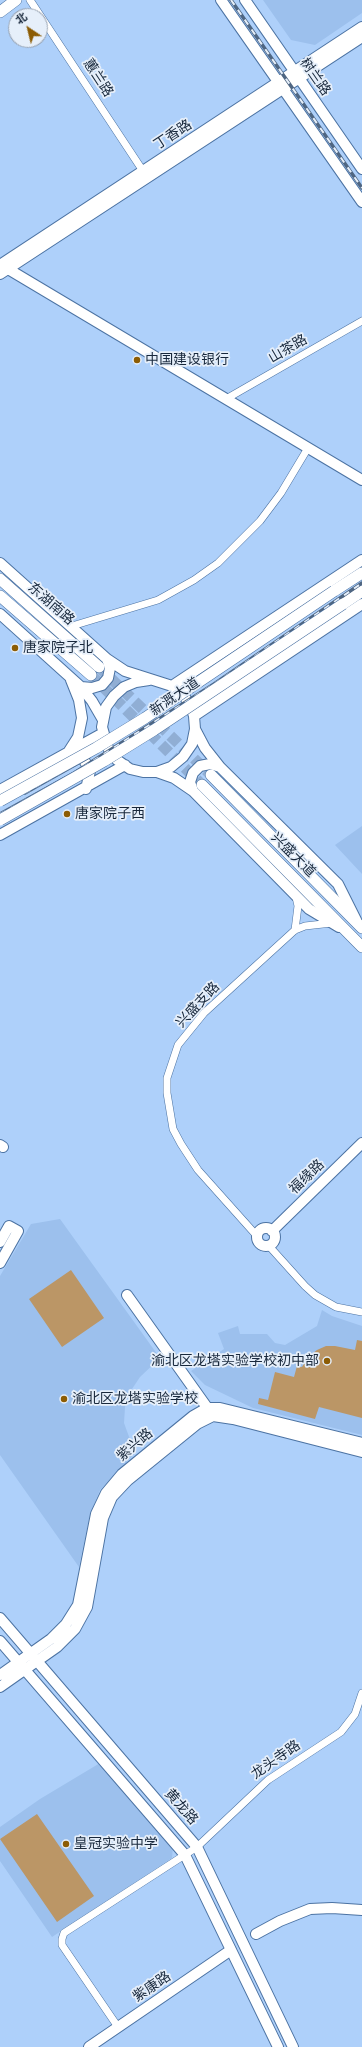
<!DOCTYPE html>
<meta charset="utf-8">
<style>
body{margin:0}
#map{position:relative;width:362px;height:2047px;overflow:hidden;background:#aed0fa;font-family:"Fira Sans Condensed","Noto Sans SC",sans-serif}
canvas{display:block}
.north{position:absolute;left:8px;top:8px;width:40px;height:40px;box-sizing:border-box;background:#e6effa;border:1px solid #949fae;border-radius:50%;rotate:325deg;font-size:11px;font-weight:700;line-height:16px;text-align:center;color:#18283c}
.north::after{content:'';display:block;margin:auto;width:14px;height:18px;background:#8c5c04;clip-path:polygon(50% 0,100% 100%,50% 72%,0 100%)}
</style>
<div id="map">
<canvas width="362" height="2047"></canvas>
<div class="north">北</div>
</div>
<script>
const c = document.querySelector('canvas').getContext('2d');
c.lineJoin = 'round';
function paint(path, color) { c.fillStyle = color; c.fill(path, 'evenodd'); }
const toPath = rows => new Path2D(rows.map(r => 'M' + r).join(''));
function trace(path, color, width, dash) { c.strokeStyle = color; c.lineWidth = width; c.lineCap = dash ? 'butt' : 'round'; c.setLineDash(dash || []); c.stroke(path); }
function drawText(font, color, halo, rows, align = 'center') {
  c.font = font + ' "Fira Sans Condensed","Noto Sans SC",sans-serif'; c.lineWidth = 3.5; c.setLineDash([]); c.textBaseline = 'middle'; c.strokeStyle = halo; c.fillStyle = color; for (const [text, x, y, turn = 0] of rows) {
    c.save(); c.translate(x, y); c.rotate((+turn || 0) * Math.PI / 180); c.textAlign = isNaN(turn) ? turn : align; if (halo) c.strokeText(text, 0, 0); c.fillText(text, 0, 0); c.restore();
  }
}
const built = toPath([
 [263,0,362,0,362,13,315,45,291,40],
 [362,826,362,874,335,845],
 [60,1219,160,1358,140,1377,130,1392,125,1407,124,1423,135,1453,100,1490,90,1514,79,1567,0,1455,0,1276,31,1224],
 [322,1310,332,1316,362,1326,362,1435,253,1408,205,1385,191,1371,224,1349,218,1333,238,1326,240,1334,267,1334,275,1343,285,1345,317,1326],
 [100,1763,173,1847,172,1858,52,1937,0,1861,0,1827,40,1799]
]);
const green = toPath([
 [71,1270,104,1318,62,1347,29,1299],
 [357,1340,362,1341,362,1418,319,1407,315,1419,258,1404,259,1398,268,1400,275,1372,294,1377,297,1366,302,1367,308,1357,317,1350,326,1346,335,1346,355,1350],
 [37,1814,94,1896,57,1922,0,1839]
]);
const primaryTunnel = toPath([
 [99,667,211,775],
 [91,675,202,785]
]);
const street = toPath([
 [30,0,143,171],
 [226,399,362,321],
 [72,626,158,600,194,580,218,563,260,521,281,493,308,448],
 [295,930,298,906,296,897],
 [257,1236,198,1170,181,1144,173,1129,167,1093,167,1078,178,1045,204,1013,295,930,305,926,332,923],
 [269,1246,305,1286,315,1295,336,1307,362,1312],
 [118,2027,62,1945,62,1939,64,1933,197,1847,268,1780,341,1732,355,1714,362,1693]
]);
const secondary = toPath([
 [221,0,362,202],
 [245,0,362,169],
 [0,265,362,27],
 [3,266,362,480],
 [0,274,362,37],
 [0,563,107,659,125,671,172,686,182,694,190,704,194,716,195,729,192,744,183,757,171,767,157,772,143,772,130,769,117,760,108,748,102,727,106,707,114,696,124,687,136,682,149,680],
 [0,614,81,687,92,701,103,720],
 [172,686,362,560],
 [81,687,92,688,102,685,108,678,110,668,107,659],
 [194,716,362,604],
 [195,729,205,748,220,767,338,884,356,920],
 [69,751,78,737,82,718,79,700,71,680],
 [72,755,84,760,90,771,86,789],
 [157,772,174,778,193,791,309,909,339,927],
 [0,790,103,733],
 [193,791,190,782,193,773,200,766,210,764,220,767],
 [0,835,125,765],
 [0,1145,3,1147],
 '257 1237a9 9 0 1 1 18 0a9 9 0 1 1-18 0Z',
 [272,1231,362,1143],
 [0,1242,9,1226,18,1231,0,1263],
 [127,1295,211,1413],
 [0,1618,197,1847,293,2047],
 [0,1641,185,1855,278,2047],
 [0,1675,51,1639,66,1624,78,1605,96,1514,106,1493,122,1474,193,1416,207,1408,220,1408,362,1443],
 [0,1687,57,1647,75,1629,87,1607,103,1518,112,1497,128,1480,197,1424,213,1416,233,1419,362,1452],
 [256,1934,280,1921,310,1909,332,1908,362,1910],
 [89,2047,231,1950]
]);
const primary = toPath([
 [0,12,16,0],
 [0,579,99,667],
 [334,591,362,573],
 [0,596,91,675],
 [343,604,362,591],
 [211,775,362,928],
 [202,785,362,947]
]);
const rail = toPath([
 [231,0,362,188],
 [25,793,89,757],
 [0,814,74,773,214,684,362,583]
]);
const primaryBridge = toPath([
 [0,801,96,748,145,718,334,591],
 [0,820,104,761,154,730,343,604]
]);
const markers = [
 [137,360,4,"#8c5c04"],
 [15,648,4,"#8c5c04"],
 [67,814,4,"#8c5c04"],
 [327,1361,4,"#8c5c04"],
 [64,1399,4,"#8c5c04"],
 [66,1844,4,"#8c5c04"]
];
const streetNames = [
 ["树兰路",315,77,55],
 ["蕙兰路",98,78,57],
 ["丁香路",173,135,-33],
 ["山茶路",288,349,-30],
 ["东湖南路",51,604,41],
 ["新溉大道",175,697,-34],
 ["兴盛大道",293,855,45],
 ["兴盛支路",198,1005,-47],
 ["福缘路",307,1177,-44],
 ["紫兴路",135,1445,-40],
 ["龙头寺路",276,1760,-35],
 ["黄龙路",181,1807,49],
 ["紫康路",152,1987,-34]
];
const poiNames = [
 ["中国建设银行",145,360],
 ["唐家院子北",23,648],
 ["唐家院子西",75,814],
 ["渝北区龙塔实验学校初中部",319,1361,"right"],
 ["渝北区龙塔实验学校",72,1399],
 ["皇冠实验中学",74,1844]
];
paint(built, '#9cc0ed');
paint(green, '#bb9666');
trace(primaryTunnel, '#90aed4', 11, [11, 5.5]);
trace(street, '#4c73a3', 8);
trace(secondary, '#4c73a3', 12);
trace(primary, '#4c73a3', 12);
trace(street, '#fff', 7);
trace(secondary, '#fff', 10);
trace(primary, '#fff', 11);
trace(rail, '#4f6682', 3.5);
trace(rail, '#e6effa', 2, [6]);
trace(primaryBridge, '#4c73a3', 12, []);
trace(primaryBridge, '#fff', 11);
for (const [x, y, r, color] of markers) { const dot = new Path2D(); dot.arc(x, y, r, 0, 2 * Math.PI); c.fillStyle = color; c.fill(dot); trace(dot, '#e6effa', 1.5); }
drawText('14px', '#18283c', '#e6effa', streetNames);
drawText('14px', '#18283c', '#e6effa', poiNames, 'left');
</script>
